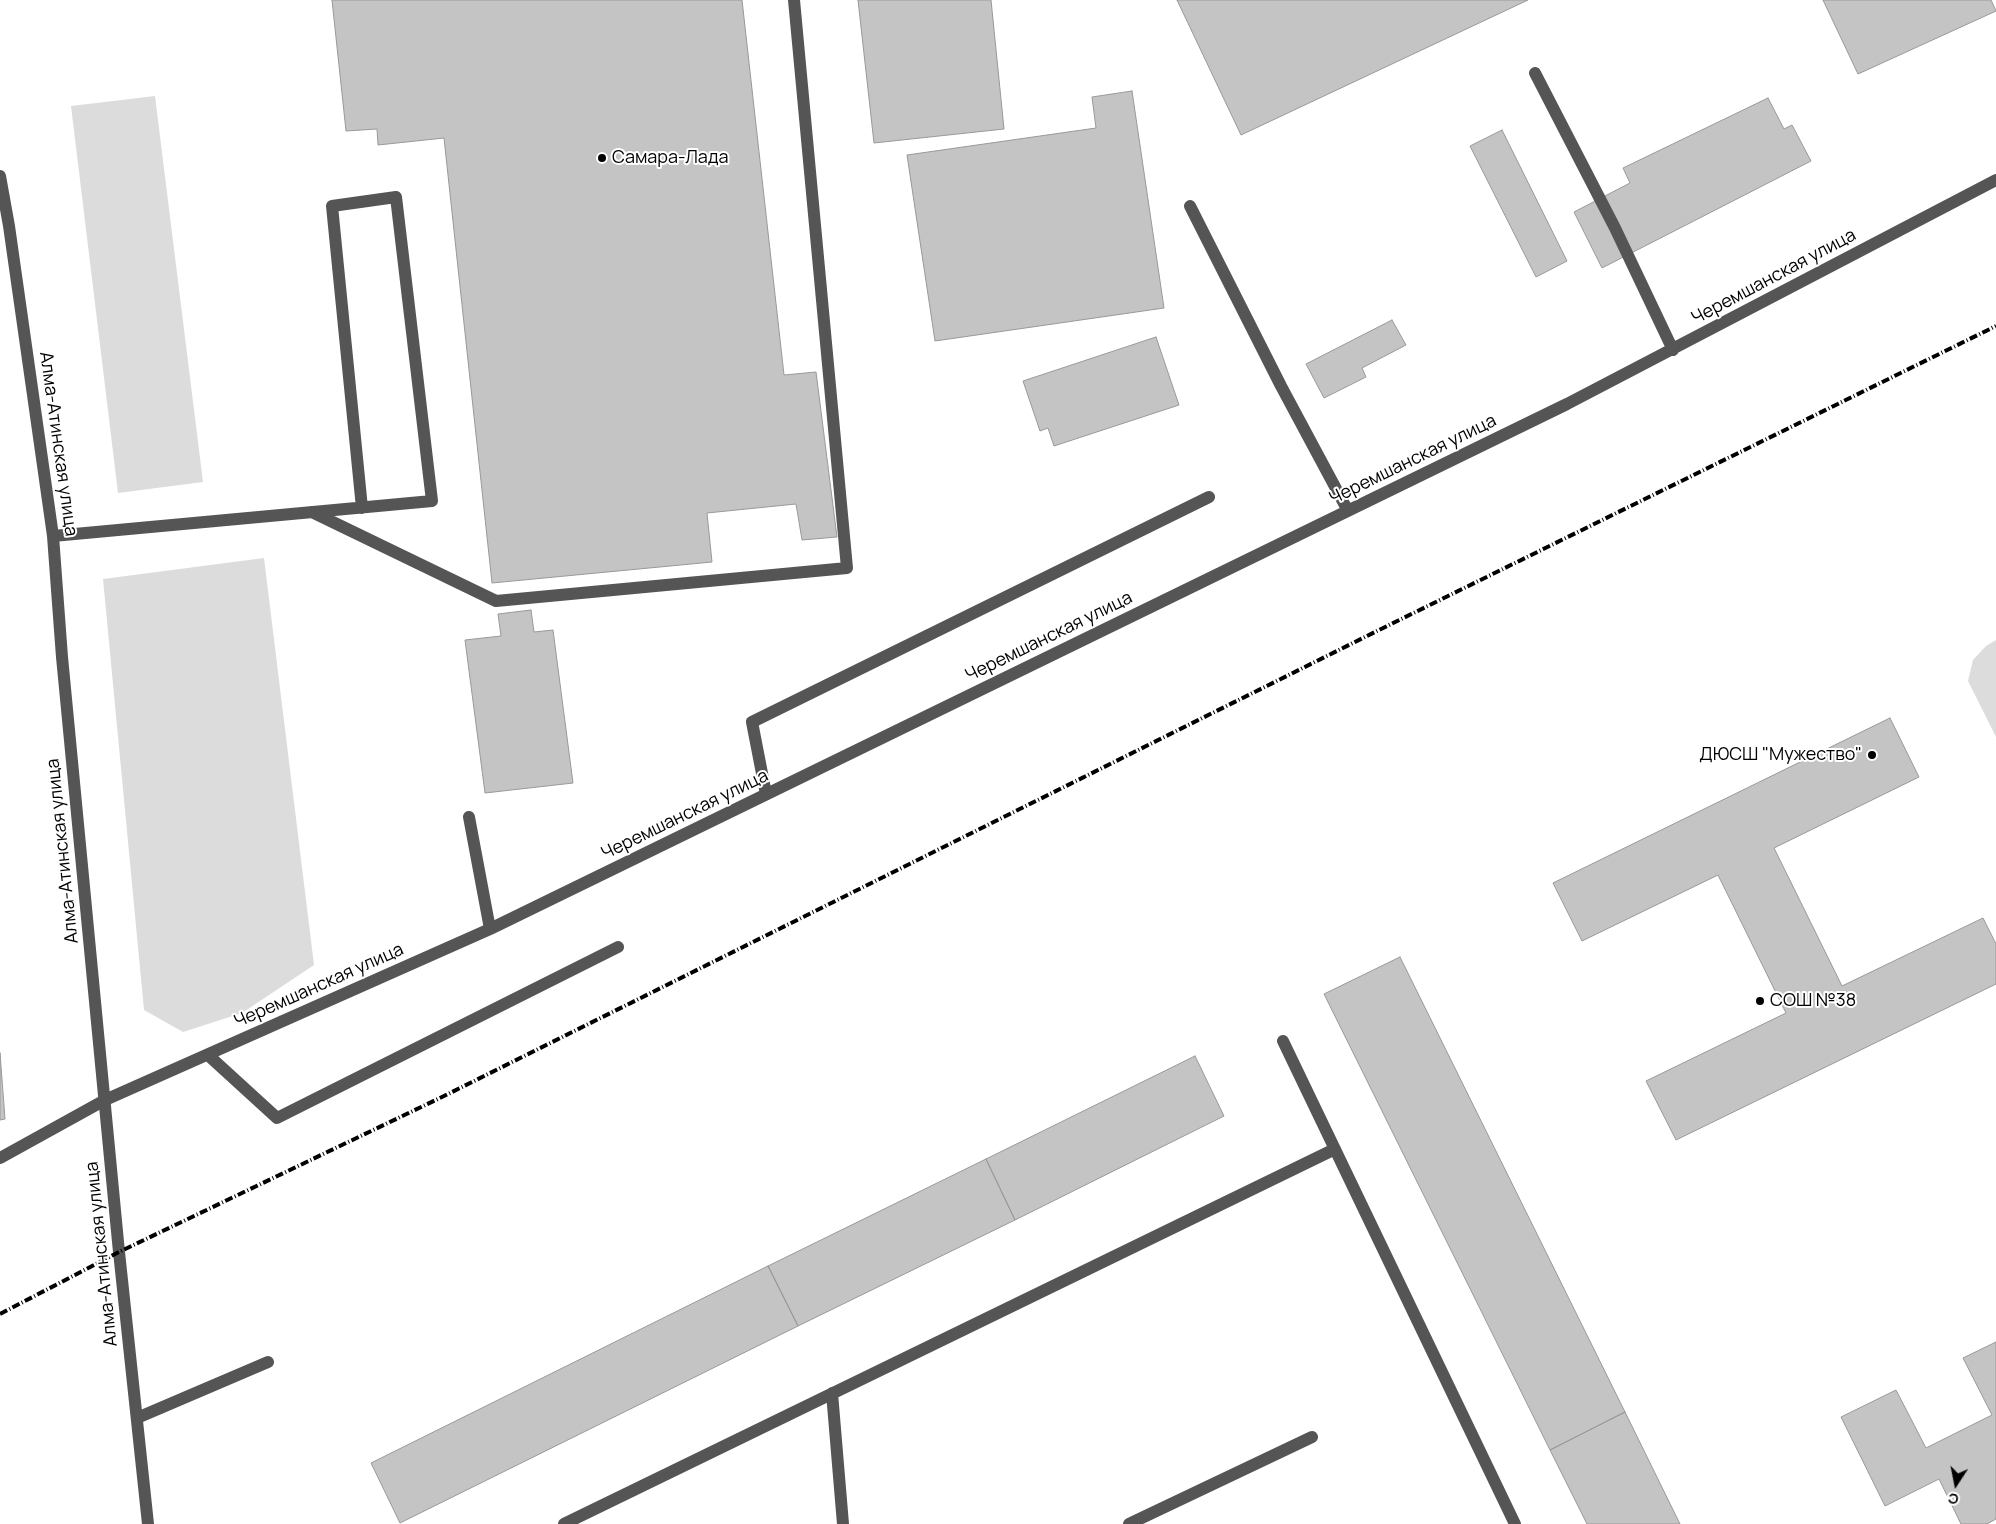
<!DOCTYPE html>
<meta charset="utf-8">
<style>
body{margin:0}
#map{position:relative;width:1996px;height:1524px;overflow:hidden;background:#fff;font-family:Manrope,sans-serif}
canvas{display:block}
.north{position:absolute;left:1931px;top:1459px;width:50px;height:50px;-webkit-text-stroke:4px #fff;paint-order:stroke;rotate:191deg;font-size:14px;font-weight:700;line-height:20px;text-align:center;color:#000}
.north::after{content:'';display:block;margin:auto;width:18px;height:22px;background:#000;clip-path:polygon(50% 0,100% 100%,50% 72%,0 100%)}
</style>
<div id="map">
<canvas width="1996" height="1524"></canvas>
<div class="north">С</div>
</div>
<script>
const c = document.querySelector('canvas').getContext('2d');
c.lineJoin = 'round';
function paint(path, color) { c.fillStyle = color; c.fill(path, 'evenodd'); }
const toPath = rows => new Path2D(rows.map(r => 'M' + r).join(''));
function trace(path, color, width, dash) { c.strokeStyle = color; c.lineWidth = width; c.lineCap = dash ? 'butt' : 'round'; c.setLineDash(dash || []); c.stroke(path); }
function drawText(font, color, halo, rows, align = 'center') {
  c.font = font + ' Manrope,sans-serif'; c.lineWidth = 4; c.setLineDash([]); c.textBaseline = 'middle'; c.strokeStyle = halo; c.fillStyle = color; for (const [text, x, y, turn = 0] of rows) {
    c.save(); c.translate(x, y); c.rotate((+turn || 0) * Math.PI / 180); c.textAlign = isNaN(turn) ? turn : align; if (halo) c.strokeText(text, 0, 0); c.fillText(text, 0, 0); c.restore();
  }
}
const green = toPath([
 [155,96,203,482,118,493,71,106],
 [264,558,314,965,242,1013,183,1032,144,1010,103,579],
 [1996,640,1996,737,1968,681,1973,660,1986,646]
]);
const building = toPath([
 [332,0,742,0,784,375,816,372,837,537,802,540,796,504,707,513,712,562,492,583,444,138,378,145,377,129,346,131,332,0],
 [858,0,991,0,1004,129,874,143,858,0],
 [1177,0,1528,0,1241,135,1177,0],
 [1823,0,1991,0,1996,11,1858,74,1823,0],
 [1132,91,1164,308,935,341,907,155,1096,128,1092,97,1132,91],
 [1768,98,1784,129,1792,125,1811,161,1602,268,1574,212,1630,183,1623,168,1768,98],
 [1502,130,1567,261,1536,277,1470,146,1502,130],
 [1392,320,1406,345,1362,368,1366,377,1324,398,1306,364,1392,320],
 [1156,337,1179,405,1054,446,1048,428,1040,431,1023,381,1156,337],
 [531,610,534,632,553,630,573,783,485,793,465,640,501,636,498,614,531,610],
 [1890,718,1919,777,1774,848,1842,986,1983,918,1996,944,1996,984,1676,1140,1646,1081,1786,1013,1718,875,1582,941,1553,883,1890,718],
 [1400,957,1625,1412,1550,1450,1324,994,1400,957],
 [0,1053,5,1119,0,1120,0,1053],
 [1195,1056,1224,1116,1015,1220,986,1159,1195,1056],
 [986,1159,1015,1220,798,1326,768,1266,986,1159],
 [768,1266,798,1326,400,1523,371,1463,768,1266],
 [1996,1342,1996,1519,1987,1524,1961,1524,1939,1479,1885,1506,1841,1417,1896,1390,1926,1448,1992,1415,1963,1358,1996,1342],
 [1625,1412,1680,1524,1587,1524,1550,1450,1625,1412]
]);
const minor = toPath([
 [1535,73,1615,228,1673,350],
 [0,176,9,226,53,536,62,657,119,1252,148,1524],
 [1190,206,1281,386,1348,511],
 [312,512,496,601,847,568,794,0],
 [53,536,432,501,396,197,332,206,362,508],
 [766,794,752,722,1209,497],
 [469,817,490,929],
 [1283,1041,1515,1524],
 [208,1055,277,1118,618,947],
 [0,1158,105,1100,490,929,1567,404,1996,180],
 [832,1393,843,1524],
 [137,1418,268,1362],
 [564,1524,1335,1149],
 [1129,1524,1312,1437]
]);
const rail = toPath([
 [0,1314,119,1252,442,1097,1377,631,1996,326]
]);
const markers = [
 [602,158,5,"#000"],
 [1872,755,5,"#000"],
 [1760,1001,5,"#000"]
];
const poiNames = [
 ["Самара-Лада",612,158],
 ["ДЮСШ \"Мужество\"",1862,755,"right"],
 ["СОШ №38",1770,1001]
];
const streetNames = [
 ["Черемшанская улица",1774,277,-28],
 ["Алма-Атинская улица",58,444,82],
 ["Черемшанская улица",1413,460,-26],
 ["Черемшанская улица",1049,637,-26],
 ["Черемшанская улица",685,815,-26],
 ["Алма-Атинская улица",63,851,-96],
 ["Черемшанская улица",319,986,-24],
 ["Алма-Атинская улица",102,1254,-96]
];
paint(green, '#dcdcdc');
paint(building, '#c4c4c4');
trace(building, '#999', 1);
trace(minor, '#555', 12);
trace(rail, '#000', 4, [8, 2.5, 1, 2.5]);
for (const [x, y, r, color] of markers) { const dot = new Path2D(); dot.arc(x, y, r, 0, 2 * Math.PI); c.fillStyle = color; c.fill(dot); trace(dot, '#fff', 2); }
drawText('18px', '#000', '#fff', poiNames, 'left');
drawText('18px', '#000', '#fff', streetNames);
</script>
